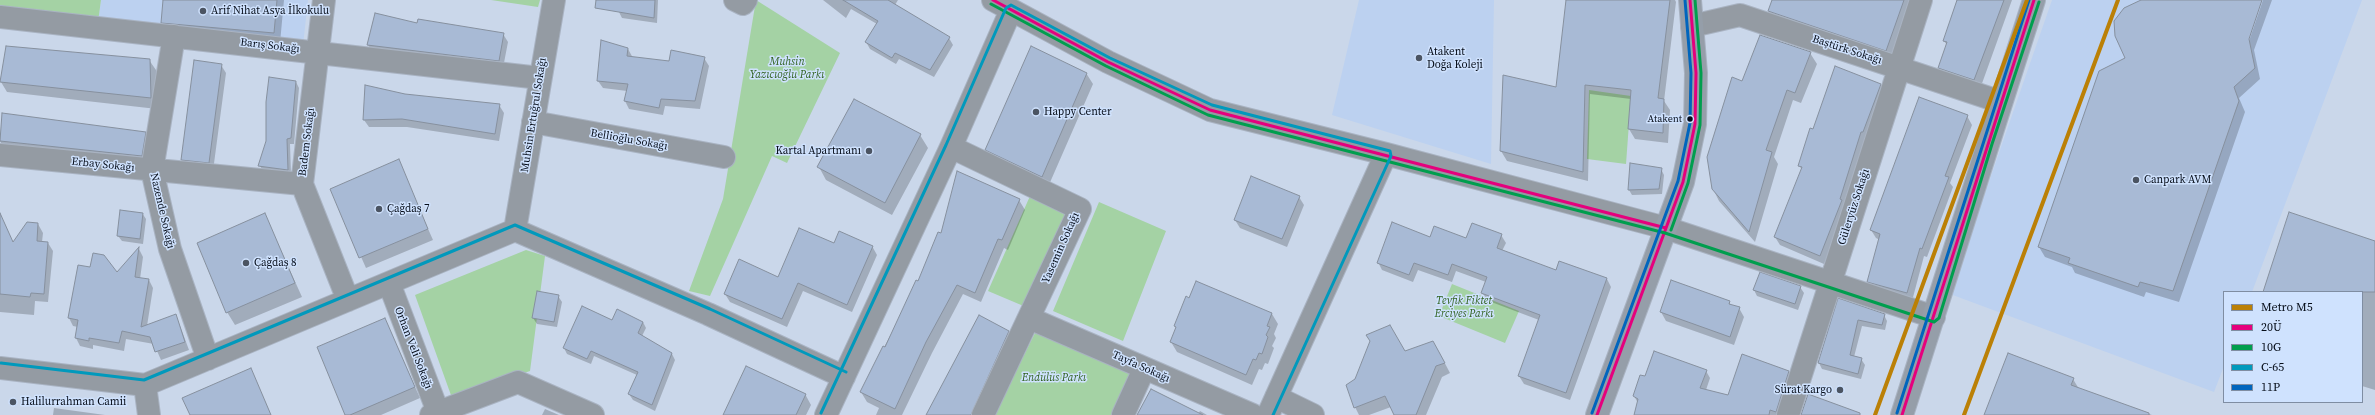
<!DOCTYPE html>
<meta charset="utf-8">
<style>
body{margin:0}
#map{position:relative;width:2375px;height:415px;overflow:hidden;background:#cad7ea;font-family:"Source Serif 4",serif}
canvas{display:block}
.legend{position:absolute;left:2223px;top:291px;width:140px;height:112px;box-sizing:border-box;background:#cfe2fe;border:1px solid #7f8da2;margin:0;padding:5px 7px;list-style:none;font-size:12px;color:#060d19}
.legend li{display:flex;align-items:center;gap:8px;height:20px}
.legend b{width:20px;border:1px solid #7f8da2}
</style>
<div id="map">
<canvas width="2375" height="415"></canvas>
<ul class="legend">
<li><b style="height:5px;background:#bb8006"></b>Metro M5</li>
<li><b style="height:5px;background:#e5007d"></b>20Ü</li>
<li><b style="height:5px;background:#009e4e"></b>10G</li>
<li><b style="height:5px;background:#0199bc"></b>C-65</li>
<li><b style="height:5px;background:#0065bd"></b>11P</li>
</ul>
</div>
<script>
const c = document.querySelector('canvas').getContext('2d');
c.lineJoin = 'round';
function paint(path, color) { c.fillStyle = color; c.fill(path, 'evenodd'); }
const toPath = rows => new Path2D(rows.map(r => 'M' + r).join(''));
function trace(path, color, width, dash) { c.strokeStyle = color; c.lineWidth = width; c.lineCap = dash ? 'butt' : 'round'; c.setLineDash(dash || []); c.stroke(path); }
function drawText(font, color, halo, rows, align = 'center') {
  c.font = font + ' "Source Serif 4",serif'; c.lineWidth = 3; c.setLineDash([]); c.textBaseline = 'middle'; c.strokeStyle = halo; c.fillStyle = color; for (const [text, x, y, turn = 0] of rows) {
    c.save(); c.translate(x, y); c.rotate((+turn || 0) * Math.PI / 180); c.textAlign = isNaN(turn) ? turn : align; if (halo) c.strokeText(text, 0, 0); c.fillText(text, 0, 0); c.restore();
  }
}
const built = toPath([
 [101,0,308,0,303,45,98,22],
 [1359,0,1494,0,1491,164,1332,115],
 [2052,0,2362,0,2252,292,2224,292,2224,366,2214,392,1950,294]
]);
const green = toPath([
 [0,0,101,0,98,22,0,12],
 [491,0,540,0,538,7],
 [756,0,840,53,787,163,772,156,710,296,689,291,723,199],
 [1589,90,1631,96,1626,164,1587,159],
 [1034,187,1078,213,1033,310,988,291],
 [1099,202,1166,231,1123,341,1053,311],
 [526,250,545,256,530,371,452,398,415,295],
 [1452,284,1519,311,1505,343,1439,316],
 [1036,331,1132,372,1113,415,994,415]
]);
const shadow = toPath([
 [164,0,284,0,280,43,168,33,162,22],
 [621,0,658,0,657,23,622,18,619,12],
 [823,0,898,0,895,5,949,38,953,45,934,77,899,59,896,64,870,49,866,42,877,24,851,9,846,18],
 [1567,0,1675,0,1676,2,1664,101,1670,110,1668,143,1635,139,1629,129,1631,99,1590,94,1588,181,1507,161,1501,151,1557,88],
 [1773,0,1912,0,1891,59,1774,19,1769,11],
 [1958,0,2012,0,1980,89,1945,77,1939,68,1947,45,1944,41],
 [2143,0,2261,0,2246,43,2248,44,2263,0,2272,0,2254,50,2260,79,2239,98,2245,112,2179,302,2146,292,2144,297,2075,273,2072,267,2045,257,2039,247,2127,58],
 [418,24,503,34,508,42,503,68,373,52,368,45],
 [628,49,633,58,670,62,704,58,709,66,700,109,665,106,663,115,629,109,625,101,627,91,603,88,598,81],
 [1810,53,1817,64,1801,103,1793,100,1774,157,1778,164,1755,242,1719,201,1713,189,1743,82],
 [149,60,156,70,157,109,7,92,1,82],
 [221,65,226,73,213,171,187,168,182,160],
 [1086,73,1093,84,1048,187,993,160,986,150],
 [296,82,299,88,294,144,290,144,291,175,263,171,260,166],
 [1880,85,1885,93,1847,209,1824,264,1780,245,1775,237,1802,170,1799,165],
 [405,95,499,105,504,113,499,141,407,127,369,127,364,120],
 [3,115,145,133,150,142,146,164,4,149,0,141],
 [1967,116,1972,125,1950,183,1953,187,1927,257,1924,256,1912,301,1873,290,1868,281,1880,240,1876,238,1871,230],
 [920,135,928,148,892,215,826,180,819,167],
 [398,161,433,240,366,268,331,189],
 [1661,169,1664,175,1662,194,1632,195,1629,190],
 [1299,197,1304,205,1287,247,1240,228,1235,220],
 [1019,200,1025,210,1008,250,1004,248,981,302,963,294,932,353,902,415,876,415,879,408,867,402,861,392,942,235],
 [142,213,146,219,143,244,122,241,118,236],
 [265,215,302,297,235,325,227,312],
 [0,221,4,222,13,243,38,224,43,233,42,242,48,243,53,251,48,302,35,301,34,315,0,312],
 [1501,235,1506,243,1502,251,1557,272,1560,262,1607,279,1611,287,1570,400,1524,384,1519,376,1539,320,1486,300,1482,292,1486,282,1456,271,1452,282,1418,270,1413,282,1382,270,1378,262,1431,238,1467,239],
 [2375,242,2375,390,2362,386,2362,292,2264,292],
 [834,244,872,246,877,255,852,312,803,291,787,327,730,302,725,294,778,278],
 [139,249,143,257,140,279,149,280,153,288,147,326,176,315,189,350,161,360,154,344,126,339,124,351,93,345,93,349,80,346,76,338,78,327,73,326,69,318,117,273],
 [1671,281,1729,302,1731,305,1739,308,1744,317,1734,345,1666,321,1661,312],
 [1800,287,1804,293,1798,310,1757,296,1754,290],
 [558,296,562,302,557,327,537,324,533,318],
 [1839,300,1884,315,1887,321,1885,330,1862,326,1854,357,1861,359,1865,365,1861,379,1822,369,1819,363],
 [1272,314,1278,324,1274,334,1276,338,1272,346,1274,348,1268,364,1265,363,1262,370,1259,369,1252,385,1177,352,1171,342,1177,329,1175,326],
 [385,319,420,398,381,415,346,415],
 [613,321,643,322,646,328,642,336,672,354,675,360,655,411,633,400,629,394,637,375,594,356,591,364,567,354,564,348],
 [1008,332,1016,345,983,415,927,415],
 [1439,352,1450,373,1442,377,1426,415,1395,415,1391,407,1369,415,1359,415,1355,407],
 [251,370,271,415,191,415],
 [1706,371,1710,378,1706,390,1729,397,1788,372,1793,379,1781,415,1635,415,1638,403,1634,396,1646,378],
 [2073,379,2079,389,2152,415,1985,415],
 [805,394,811,405,806,415,724,415],
 [54,408,105,415,53,415],
 [545,409,559,415,542,415],
 [1200,411,1207,415,1139,415,1198,414]
]);
const building = toPath([
 [163,0,277,0,274,33,161,23,163,0],
 [596,0,655,0,654,18,595,8,596,0],
 [843,0,888,0,950,37,930,70,895,53,892,58,865,42,878,21,843,0],
 [1566,0,1670,0,1658,98,1664,99,1663,133,1628,129,1631,90,1585,85,1583,172,1500,151,1503,75,1556,87,1566,0],
 [1772,0,1904,0,1886,51,1768,11,1772,0],
 [1957,0,2004,0,1974,80,1938,68,1947,42,1943,41,1957,0],
 [2141,0,2262,0,2249,39,2255,68,2234,87,2239,101,2173,291,2140,282,2138,287,2068,263,2070,258,2038,247,2099,71,2125,58,2115,36,2114,21,2124,8,2141,0],
 [375,13,417,23,418,19,504,33,499,61,367,45,375,13],
 [1760,35,1811,52,1795,93,1787,90,1766,150,1772,152,1749,232,1712,189,1707,157,1732,77,1742,81,1760,35],
 [601,40,628,48,627,56,669,61,671,50,705,57,695,101,661,99,659,108,624,101,628,84,597,81,601,40],
 [6,46,150,59,151,98,0,82,6,46],
 [1031,46,1087,73,1042,177,985,150,1031,46],
 [194,60,222,64,209,163,181,160,194,60],
 [1835,66,1881,84,1863,132,1861,132,1840,199,1842,200,1820,256,1774,237,1802,167,1798,166,1810,128,1813,129,1835,66],
 [269,77,296,81,291,138,287,139,288,170,258,166,266,141,266,102,269,77],
 [365,85,405,94,500,104,495,134,402,119,363,120,365,85],
 [1919,97,1968,115,1945,176,1949,177,1922,249,1920,248,1907,293,1867,282,1880,234,1870,230,1919,97],
 [854,99,921,134,885,203,817,167,854,99],
 [2,113,146,132,142,156,0,141,2,113],
 [399,159,428,229,359,258,330,189,399,159],
 [1630,163,1662,168,1659,189,1628,190,1630,163],
 [957,171,1020,199,1002,240,998,239,975,293,957,285,926,342,895,409,860,392,883,346,885,347,916,280,918,281,938,232,941,233,957,171],
 [1251,176,1300,196,1282,239,1234,220,1251,176],
 [120,210,143,213,140,239,117,236,120,210],
 [2289,212,2375,241,2375,292,2263,292,2289,212],
 [0,213,13,242,27,222,38,223,37,241,48,242,44,294,31,293,30,297,0,294,0,213],
 [265,213,295,283,226,313,197,243,265,213],
 [1392,222,1430,237,1434,226,1466,238,1472,223,1502,234,1497,248,1556,270,1559,261,1607,278,1566,393,1518,376,1540,315,1481,293,1487,277,1452,264,1448,275,1414,263,1409,275,1377,263,1392,222],
 [799,228,834,243,839,231,873,246,847,305,798,283,782,319,724,294,739,259,778,277,799,228],
 [139,247,135,277,149,279,141,327,176,314,185,342,155,352,150,337,122,331,119,343,89,338,89,341,75,338,78,320,68,318,78,265,90,267,93,253,104,255,117,272,139,247],
 [1760,272,1801,286,1795,304,1753,290,1760,272],
 [1671,280,1730,301,1729,304,1740,307,1730,337,1660,312,1671,280],
 [1196,281,1272,313,1267,326,1270,327,1266,335,1268,337,1262,354,1259,353,1256,360,1253,359,1246,375,1170,342,1176,327,1174,326,1186,296,1189,298,1196,281],
 [537,291,559,295,554,322,532,318,537,291],
 [1838,298,1885,314,1882,325,1858,320,1850,355,1862,358,1858,374,1818,363,1838,298],
 [582,306,612,320,617,309,643,322,638,333,672,353,652,405,628,394,638,372,591,351,587,359,563,348,582,306],
 [979,315,1009,331,971,415,926,415,979,315],
 [385,318,415,387,350,415,345,415,317,347,385,318],
 [1390,325,1405,351,1433,341,1445,363,1436,366,1416,415,1394,415,1385,396,1354,408,1346,385,1355,379,1370,341,1366,335,1390,325],
 [1654,351,1707,370,1700,388,1728,395,1742,354,1789,371,1776,412,1770,410,1769,415,1634,415,1638,399,1633,396,1640,375,1645,376,1654,351],
 [2008,353,2074,378,2071,385,2149,413,2149,415,1984,415,2008,353],
 [746,366,806,394,796,415,723,415,746,366],
 [251,368,271,415,190,415,182,398,251,368],
 [1151,389,1203,415,1137,415,1151,389],
 [1808,394,1860,413,1860,415,1801,415,1808,394]
]);
const minor = toPath([
 [324,0,302,184,348,300],
 [735,0,743,4,746,0],
 [993,0,1108,62,1210,110,1386,154,1666,228,1934,317],
 [0,17,540,78],
 [1692,26,1740,15,2001,102],
 [174,36,152,170,170,249,208,359],
 [533,122,724,157],
 [951,147,1080,209,983,415],
 [0,155,302,184],
 [515,230,554,0],
 [389,283,438,412],
 [1029,318,1253,415],
 [0,368,145,385,515,230,708,314,844,377],
 [145,385,149,415],
 [1276,397,1313,415],
 [431,415,518,382,593,415],
 [826,415,951,147,1011,10],
 [1123,415,1144,369],
 [1268,415,1386,154],
 [1788,415,1921,0]
]);
const major = toPath([
 [1597,415,1683,182,1695,124,1696,73,1690,0],
 [1902,415,2034,0]
]);
const bus1 = toPath([
 [993,0,1108,62,1210,110,1666,228],
 [1597,415,1683,182,1695,124,1696,73,1690,0],
 [1902,415,2034,0]
]);
const bus2 = toPath([
 [991,4,1106,66,1208,115,1665,233,1934,322,1939,318,1992,144,2039,2],
 [1671,230,1688,183,1700,125,1701,73,1695,0]
]);
const bus3 = toPath([
 [1,363,144,380,515,225,710,309,846,372],
 [821,413,946,145,1006,8,1011,5,1110,58,1212,105,1390,151,1391,156,1273,415]
]);
const bus4 = toPath([
 [1592,413,1678,181,1690,123,1691,73,1685,0],
 [1897,413,2029,0]
]);
const metro1 = toPath([
 [1875,415,2027,0],
 [1964,415,2118,0]
]);
const markers = [
 [203,11,4,"#4b5462"],
 [1419,58,4,"#4b5462"],
 [1036,112,4,"#4b5462"],
 [1690,119,3.5,"#060d19"],
 [869,151,4,"#4b5462"],
 [2136,180,4,"#4b5462"],
 [379,209,4,"#4b5462"],
 [246,263,4,"#4b5462"],
 [1840,390,4,"#4b5462"],
 [13,402,4,"#4b5462"]
];
const busNames = [
 ["Atakent",1682,119]
];
const poiNames = [
 ["Arif Nihat Asya İlkokulu",211,11],
 ["Atakent",1427,52],
 ["Doğa Koleji",1427,65],
 ["Happy Center",1044,112],
 ["Kartal Apartmanı",861,151,"right"],
 ["Canpark AVM",2144,180],
 ["Çağdaş 7",387,209],
 ["Çağdaş 8",254,263],
 ["Sürat Kargo",1832,390,"right"],
 ["Halilurrahman Camii",21,402]
];
const streetNames = [
 ["Barış Sokağı",270,46,7],
 ["Baştürk Sokağı",1847,50,18],
 ["Muhsin Ertuğrul Sokağı",534,115,-81],
 ["Bellioğlu Sokağı",629,140,10],
 ["Badem Sokağı",307,142,-83],
 ["Erbay Sokağı",103,165,6],
 ["Güleryüz Sokağı",1854,207,-72],
 ["Nazende Sokağı",162,211,77],
 ["Yasemin Sokağı",1061,248,-66],
 ["Orhan Veli Sokağı",413,348,69],
 ["Tayfa Sokağı",1141,367,24]
];
const parkNames = [
 ["Muhsin",787,62],
 ["Yazıcıoğlu Parkı",787,75],
 ["Tevfik Fiktet",1464,301],
 ["Erciyes Parkı",1464,314],
 ["Endülüs Parkı",1054,378]
];
paint(built, '#bcd1f0');
paint(green, '#a4d2a4');
paint(shadow, '#0003');
paint(building, '#a8bad5');
trace(building, '#86909e', 1);
trace(minor, '#a9b3c2', 24);
trace(major, '#a9b3c2', 24);
trace(minor, '#949ba3', 22);
trace(major, '#959ea9', 22);
trace(bus1, '#e5007d', 3);
trace(bus2, '#009e4e', 3);
trace(bus3, '#0199bc', 3);
trace(bus4, '#0065bd', 3);
trace(metro1, '#bb8006', 4);
for (const [x, y, r, color] of markers) { const dot = new Path2D(); dot.arc(x, y, r, 0, 2 * Math.PI); c.fillStyle = color; c.fill(dot); trace(dot, '#cfe2fe', 1.5); }
drawText('10px', '#060d19', '#cfe2fe', busNames, 'right');
drawText('11px', '#060d19', '#cfe2fe', poiNames, 'left');
drawText('11px', '#060d19', '#cfe2fe', streetNames);
drawText('italic 11px', '#326320', '#cfe2fe', parkNames);
</script>
